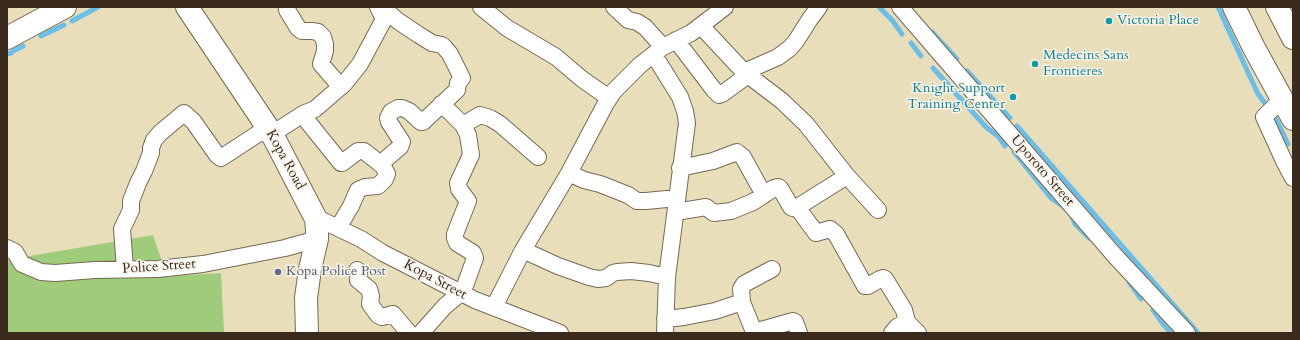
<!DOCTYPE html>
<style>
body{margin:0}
#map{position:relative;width:1300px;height:340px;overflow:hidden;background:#e8deb9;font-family:Cardo,serif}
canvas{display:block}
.frame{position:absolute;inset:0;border:8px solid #3b2a1e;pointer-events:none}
</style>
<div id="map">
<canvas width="1300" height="340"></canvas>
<div class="frame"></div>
</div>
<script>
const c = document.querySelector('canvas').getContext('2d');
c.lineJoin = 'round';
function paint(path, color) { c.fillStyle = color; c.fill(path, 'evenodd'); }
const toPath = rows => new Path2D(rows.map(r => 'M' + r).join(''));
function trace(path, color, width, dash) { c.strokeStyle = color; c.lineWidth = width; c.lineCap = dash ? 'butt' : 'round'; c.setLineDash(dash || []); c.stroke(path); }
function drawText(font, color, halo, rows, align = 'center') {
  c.font = font + ' Cardo,serif'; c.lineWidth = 3; c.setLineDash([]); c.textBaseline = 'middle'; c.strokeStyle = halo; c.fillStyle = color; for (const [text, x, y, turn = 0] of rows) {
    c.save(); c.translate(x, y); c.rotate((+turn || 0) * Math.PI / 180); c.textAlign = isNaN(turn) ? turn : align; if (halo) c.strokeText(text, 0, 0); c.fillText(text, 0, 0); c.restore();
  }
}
const green = toPath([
 [153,235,167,276,221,273,224,333,7,333,7,260]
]);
const stream = toPath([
 [879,7,892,20,902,34],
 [1218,7,1258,94,1275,117,1288,144],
 [72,21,98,7],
 [932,32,957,59],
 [41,36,64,25],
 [911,43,921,56],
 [13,51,23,46],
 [7,54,11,53],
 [933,68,986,127,999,137,1005,146],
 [967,71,1010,118],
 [1017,126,1198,333],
 [1014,152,1051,198,1064,207],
 [1071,214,1075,224,1089,238],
 [1129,282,1141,299],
 [1153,310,1163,324,1171,333]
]);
const street = toPath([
 [287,7,287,10,298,28,302,31,312,31,318,32,323,37,325,44,325,51,321,64,341,87],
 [481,7,507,28,556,57,582,79,609,98],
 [614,7,628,20,637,22,645,27,663,47],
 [900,7,1116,257,1187,333],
 [701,26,744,72,782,101,806,124,847,176],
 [676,40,714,90,719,95,722,94,748,75],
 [654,55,680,97,685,111,687,123,667,277,665,333],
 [744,72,778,57,790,48,796,41,810,19,819,7],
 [1282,99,1264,117,1284,161,1293,178],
 [441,104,450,112,463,125,480,115,490,118,500,124,538,157],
 [303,114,308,122,341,163,342,163,358,151,364,151,383,166,387,174,385,179,378,186,365,187,358,190,351,206,338,228],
 [380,164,400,147,402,142,389,122,388,118,391,112,398,108,402,108,409,111,421,122,423,122,457,90,458,83,462,78,450,54,445,48,442,45,432,43,419,35,398,21,382,7],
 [680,168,713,161,737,152,738,153,743,157,764,195],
 [569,173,584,180,600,184,628,195,637,201,646,201,677,198],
 [796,208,847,176,878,210],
 [676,212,706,207,714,213,731,211,753,202,774,188,778,187,780,188,791,207,793,208,796,208,799,210,816,233,830,229,836,234,865,286,868,286,880,279,883,278,885,279,904,310,907,322],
 [315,217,361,239,383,253,475,300,560,333],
 [7,248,15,252,22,264,41,272,55,273,95,270,158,269,203,264,285,248,317,239],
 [523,250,558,266,589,277,598,279,606,278,613,273,617,272,631,271,649,273,667,277],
 [125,269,122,229,131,210,131,201,138,183,144,171,151,153,151,148,154,140,160,133,184,113,193,121,217,155,221,158,259,133,272,134,303,114,315,109,344,84,360,64,383,21,383,17,378,7],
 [357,270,359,272,358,280,369,289,371,296,370,304,378,315,382,317,393,314,409,333],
 [742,302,754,332,793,321,795,322,799,333],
 [494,307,523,250,569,173,606,103,614,91,640,65,663,47,691,33,725,7],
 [665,319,684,317,715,311,742,302,741,289,744,284,772,269],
 [421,333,445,306,457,296,462,294,475,258,473,253,457,243,455,238,455,234,468,201,459,189,458,183,471,155,468,135,463,125],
 [892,333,897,327,907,322,918,333]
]);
const secondary = toPath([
 [187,7,272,134,316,219,317,229,317,239,310,269,306,298,307,333],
 [7,38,65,7]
]);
const highway = toPath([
 [1234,7,1254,48,1293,119],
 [1277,7,1293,38]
]);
const markers = [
 [1109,21,4,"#0f9aa8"],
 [1035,64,4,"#0f9aa8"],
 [1013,97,4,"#0f9aa8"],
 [278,272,4,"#5c6f8a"]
];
const cultureNames = [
 ["Victoria Place",1117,21],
 ["Medecins Sans",1043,56],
 ["Frontieres",1043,72],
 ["Knight Support",1005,89,"right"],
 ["Training Center",1005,105,"right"]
];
const streetNames = [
 ["Kopa Road",285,160,61],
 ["Uporoto Street",1042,171,49],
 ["Police Street",159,267,-4],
 ["Kopa Street",435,280,28]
];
const serviceNames = [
 ["Kopa Police Post",286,272]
];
paint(green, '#9ecc7a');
trace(stream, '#6bbee7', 5);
trace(street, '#786954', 18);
trace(secondary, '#786954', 24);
trace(highway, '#786954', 24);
trace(street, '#fff', 16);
trace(secondary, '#fff', 22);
trace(highway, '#fff', 22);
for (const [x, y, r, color] of markers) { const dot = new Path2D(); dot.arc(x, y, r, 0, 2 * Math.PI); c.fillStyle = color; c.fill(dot); trace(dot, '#f7f3e8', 1.5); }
drawText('14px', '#0d838f', '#f7f3e8', cultureNames, 'left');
drawText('14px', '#3b2a1e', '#f7f3e8', streetNames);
drawText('14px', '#4e5e75', '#f7f3e8', serviceNames, 'left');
</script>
